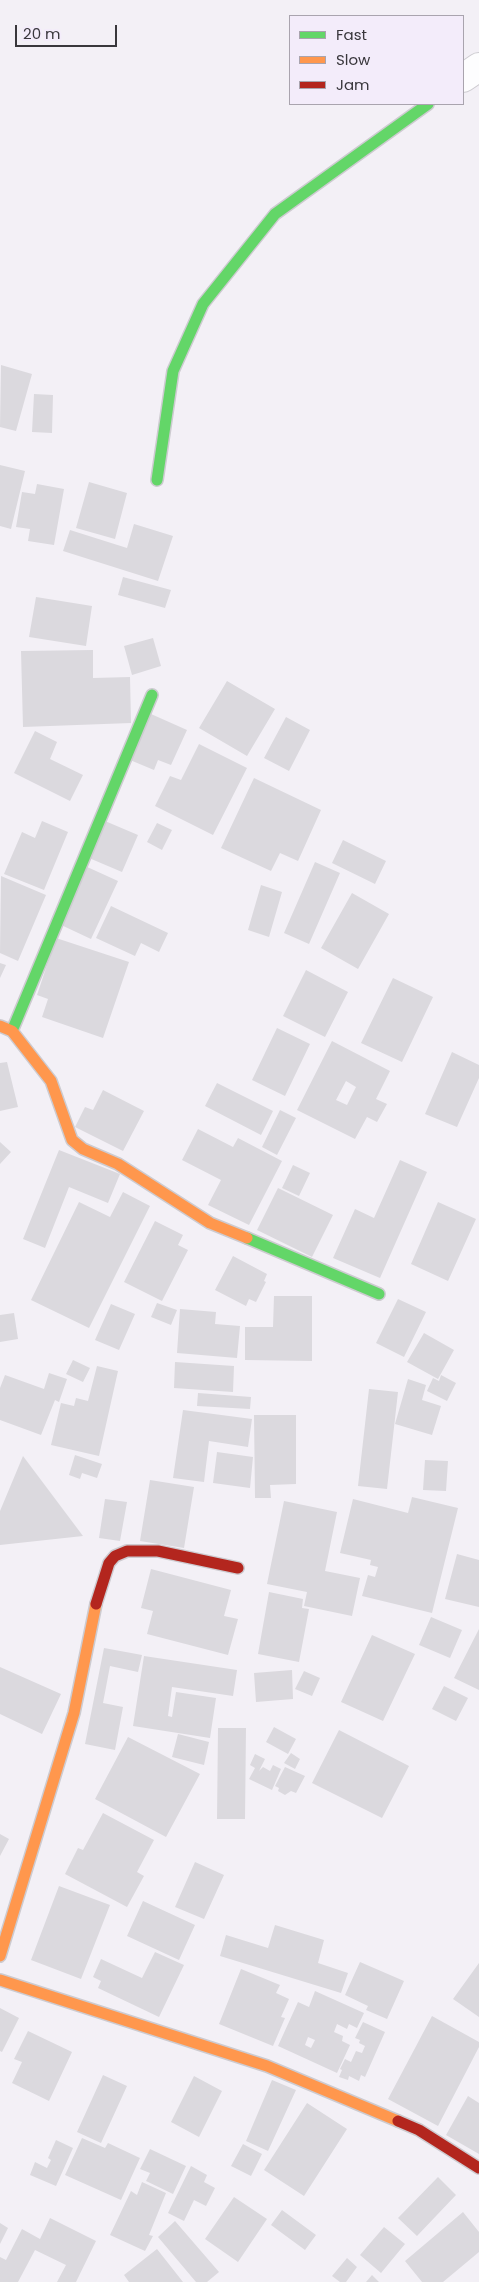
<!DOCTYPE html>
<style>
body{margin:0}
#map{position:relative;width:479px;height:2282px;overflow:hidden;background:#f3f0f6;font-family:Poppins,sans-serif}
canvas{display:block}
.legend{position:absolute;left:289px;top:15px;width:175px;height:90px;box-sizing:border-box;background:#f3ecfa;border:1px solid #a9a4ae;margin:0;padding:6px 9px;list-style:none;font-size:15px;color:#39373c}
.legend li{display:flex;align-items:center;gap:10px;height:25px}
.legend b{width:25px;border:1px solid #a9a4ae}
.scale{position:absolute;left:15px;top:25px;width:102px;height:22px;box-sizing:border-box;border:2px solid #39373c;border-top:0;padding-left:6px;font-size:15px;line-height:18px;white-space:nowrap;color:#39373c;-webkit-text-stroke:4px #f3ecfa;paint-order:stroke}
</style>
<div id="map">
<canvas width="479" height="2282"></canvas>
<ul class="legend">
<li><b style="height:6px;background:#63d668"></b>Fast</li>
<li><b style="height:6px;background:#ff974d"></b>Slow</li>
<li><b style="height:6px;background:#b3261e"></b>Jam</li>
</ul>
<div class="scale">20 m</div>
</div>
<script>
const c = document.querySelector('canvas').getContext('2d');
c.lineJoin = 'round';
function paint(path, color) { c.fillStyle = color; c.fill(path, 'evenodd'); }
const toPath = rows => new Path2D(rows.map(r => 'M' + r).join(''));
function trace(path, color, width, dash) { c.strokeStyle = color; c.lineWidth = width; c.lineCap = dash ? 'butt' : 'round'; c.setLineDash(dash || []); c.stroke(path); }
const building = toPath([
 [1,365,32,374,16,431,0,427],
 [34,394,53,395,52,433,32,432],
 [0,465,25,471,11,529,0,526],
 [89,482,127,493,115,539,76,528],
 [37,484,64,489,54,545,28,541,30,529,16,527,22,492,35,494],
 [134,524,173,536,158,581,63,551,70,530,127,548],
 [123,577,171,590,165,608,118,595],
 [36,597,92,606,86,646,29,637],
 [153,638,161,666,132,675,124,646],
 [93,650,93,678,130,677,131,723,23,727,21,651],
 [227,681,275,709,247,756,199,728],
 [151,714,187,730,171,765,158,760,154,770,130,760],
 [286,717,310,730,289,771,264,758],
 [35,731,57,742,50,759,83,775,70,801,14,773],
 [199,744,247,768,213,835,155,806,170,776,181,780],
 [254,778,321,810,298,861,280,853,271,871,221,848],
 [42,821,68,832,44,890,4,874,22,832,35,838],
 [105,821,138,835,122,872,89,858],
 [157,823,172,830,162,850,147,842],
 [343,840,386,861,375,884,332,863],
 [315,862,340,873,309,944,284,933],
 [85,866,118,881,91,939,59,924],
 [1,876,46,895,18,961,0,953],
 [261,885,282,892,269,937,248,930],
 [352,893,389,914,358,969,321,948],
 [111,906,168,933,159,952,141,943,135,956,96,938],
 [56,938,129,962,103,1038,42,1017,48,999,37,995],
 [0,963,6,965,0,978],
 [306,970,348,992,325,1037,283,1016],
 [393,978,433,997,402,1062,361,1043],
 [277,1028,310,1044,285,1096,252,1080],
 [332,1041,390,1071,376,1099,387,1104,377,1122,367,1117,355,1139,297,1110],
 [346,1081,356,1087,347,1105,336,1100],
 [452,1052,479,1065,479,1078,457,1127,425,1114],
 [7,1062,18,1107,0,1111,0,1063],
 [217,1083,273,1111,261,1135,205,1106],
 [103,1090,144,1111,123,1151,75,1127,85,1107,93,1110],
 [280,1110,296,1118,277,1155,262,1147],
 [198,1129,233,1147,238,1138,282,1161,249,1225,208,1205,221,1180,182,1160],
 [0,1142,11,1152,0,1164],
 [59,1150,120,1174,108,1203,69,1187,45,1248,23,1239],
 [400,1160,427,1172,380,1278,333,1258,355,1209,374,1218],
 [293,1165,310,1173,299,1196,282,1188],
 [278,1188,333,1215,312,1257,257,1230],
 [123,1192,150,1206,89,1328,31,1300,79,1202,110,1217],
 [438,1202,476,1219,448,1281,411,1264],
 [155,1221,183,1235,178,1245,188,1250,162,1301,124,1282],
 [233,1256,267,1274,264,1281,266,1282,256,1302,249,1299,246,1306,215,1290],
 [274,1296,312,1296,312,1361,245,1360,245,1327,273,1327],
 [398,1299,426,1312,404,1357,376,1343],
 [157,1303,177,1310,171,1325,151,1317],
 [111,1304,135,1314,119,1350,95,1340],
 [180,1309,216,1312,215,1324,240,1326,237,1358,177,1353],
 [14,1313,18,1339,0,1342,0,1315],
 [424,1333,454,1350,438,1379,407,1362],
 [73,1360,90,1368,83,1382,66,1374],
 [175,1362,234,1366,233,1392,174,1388],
 [97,1366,118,1371,99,1456,51,1445,61,1403,74,1406,76,1398,88,1401],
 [49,1373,67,1379,59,1402,55,1400,41,1435,0,1420,0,1388,5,1375,44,1389],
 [441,1375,456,1383,447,1401,427,1391,433,1378,439,1381],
 [408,1379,426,1385,422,1400,441,1406,432,1435,395,1424],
 [369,1389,398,1392,387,1489,358,1486],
 [198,1393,251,1397,250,1409,197,1406],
 [183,1410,252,1419,248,1447,209,1441,204,1482,173,1478],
 [254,1415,296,1415,296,1484,270,1485,271,1498,255,1498],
 [217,1452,253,1457,250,1488,213,1483],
 [75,1455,102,1464,97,1478,82,1473,80,1479,69,1475],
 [23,1456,83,1536,0,1545,0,1511],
 [425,1460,448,1461,446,1491,423,1490],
 [150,1480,194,1487,184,1548,140,1541],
 [412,1497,458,1508,432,1613,362,1596,368,1575,375,1577,378,1567,370,1565,371,1560,340,1553,353,1499,408,1513],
 [105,1499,127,1502,120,1541,99,1538],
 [284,1501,337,1512,325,1571,360,1578,352,1616,304,1606,307,1592,267,1584],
 [457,1554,479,1560,479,1607,445,1599],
 [151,1569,231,1590,224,1616,238,1619,228,1655,147,1634,153,1611,141,1608],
 [269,1592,303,1599,302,1608,309,1609,299,1662,258,1654],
 [431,1617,462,1630,450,1658,419,1645],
 [479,1629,479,1690,454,1678],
 [372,1635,415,1654,383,1721,341,1702],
 [104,1648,142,1655,138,1672,110,1666,103,1703,123,1707,115,1750,85,1744],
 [144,1656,237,1670,233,1696,172,1687,168,1716,172,1717,176,1692,216,1698,210,1738,133,1726],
 [0,1667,61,1694,42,1734,0,1714],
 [292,1670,293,1699,256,1702,254,1673],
 [304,1671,320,1678,312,1696,295,1689],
 [444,1686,468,1698,456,1721,432,1709],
 [274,1727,296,1739,288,1754,266,1742],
 [218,1728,246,1728,245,1819,217,1819],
 [339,1730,409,1766,382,1818,312,1783],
 [178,1734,209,1742,204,1765,172,1757],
 [128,1737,200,1774,166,1837,95,1799],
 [291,1753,300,1759,295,1769,284,1763],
 [255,1754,265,1759,259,1771,263,1767,270,1771,273,1765,281,1769,272,1790,249,1779,255,1768,250,1765],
 [285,1767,305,1776,296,1793,291,1791,285,1795,278,1791,279,1788,275,1786],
 [103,1813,154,1840,137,1872,144,1876,127,1907,65,1874,78,1848,83,1850],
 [0,1834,9,1839,0,1856],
 [195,1862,224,1875,204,1919,175,1907],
 [59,1886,110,1905,81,1979,31,1960],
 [143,1901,195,1925,179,1960,127,1936],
 [275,1925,324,1940,318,1963,348,1973,341,1993,220,1956,226,1935,268,1948],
 [155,1952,184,1965,159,2017,98,1988,101,1981,93,1977,101,1959,142,1978],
 [360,1962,404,1981,387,2019,366,2010,368,2006,345,1995],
 [479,1963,479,2017,453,1999],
 [241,1969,280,1985,276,1993,289,1999,281,2017,285,2018,273,2046,219,2024],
 [315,1991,364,2013,357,2028,349,2024,347,2029,337,2024,334,2032,343,2036,342,2041,350,2045,337,2073,278,2046,298,2002,309,2007],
 [308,2037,315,2040,311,2048,305,2045],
 [0,2008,19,2018,2,2052,0,2051],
 [432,2016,479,2042,479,2047,438,2126,388,2099],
 [363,2022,385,2032,365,2077,361,2075,359,2081,349,2076,348,2080,339,2077,342,2070,340,2069,345,2059,351,2062,356,2051,362,2053,365,2046,359,2043,360,2040,355,2038],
 [28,2031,72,2052,49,2101,12,2083,22,2062,14,2059],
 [103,2075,127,2086,101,2143,77,2132],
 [194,2076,222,2091,199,2137,171,2122],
 [272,2080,296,2090,268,2151,246,2141],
 [468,2096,479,2103,479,2154,446,2135],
 [307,2103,347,2129,304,2196,264,2170],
 [82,2138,105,2148,108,2143,140,2158,121,2200,65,2175],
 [56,2140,73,2148,56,2186,30,2175,35,2162,47,2168,51,2160,48,2158],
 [243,2144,262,2154,251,2176,231,2166],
 [150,2149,186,2166,173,2194,146,2181,150,2173,140,2169],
 [191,2166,207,2175,204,2182,215,2188,206,2206,194,2200,184,2221,168,2213],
 [438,2177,456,2195,417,2236,398,2218],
 [142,2182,166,2193,149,2235,153,2236,145,2251,110,2235,131,2191,137,2195],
 [234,2197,267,2219,238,2262,205,2239],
 [282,2210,316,2235,305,2250,271,2225],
 [463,2212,479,2232,479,2252,443,2282,422,2282,405,2261],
 [50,2218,96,2241,76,2282,57,2282,66,2265,35,2250,18,2282,0,2282,0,2257,6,2260,22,2229,40,2239],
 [175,2221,219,2272,207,2282,196,2282,158,2237],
 [0,2223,8,2228,0,2244],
 [384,2227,405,2244,381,2273,360,2255],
 [157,2249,183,2282,129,2282,124,2275],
 [347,2258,357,2267,346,2282,340,2282,332,2276],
 [372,2275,379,2282,366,2282]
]);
const street = toPath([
 [463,78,479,67]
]);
const fast = toPath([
 [157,480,173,371,203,304,275,214,428,104],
 [12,1031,152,695],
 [247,1238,379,1294]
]);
const slow = toPath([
 [0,1026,12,1031,51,1081,72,1140,83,1149,118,1164,210,1223,247,1238],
 [0,1956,74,1713,96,1604],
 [0,1980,267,2066,398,2121]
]);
const jam = toPath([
 [96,1604,109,1563,115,1556,127,1551,158,1551,238,1568],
 [398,2121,419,2130,479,2168]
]);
paint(building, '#dbd9de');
trace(street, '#cdcbd0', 30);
trace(fast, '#cdcbd0', 14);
trace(slow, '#cdcbd0', 14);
trace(jam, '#cdcbd0', 14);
trace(street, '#fdfdfe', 28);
trace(fast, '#63d668', 11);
trace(slow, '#ff974d', 11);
trace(jam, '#b3261e', 11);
</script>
